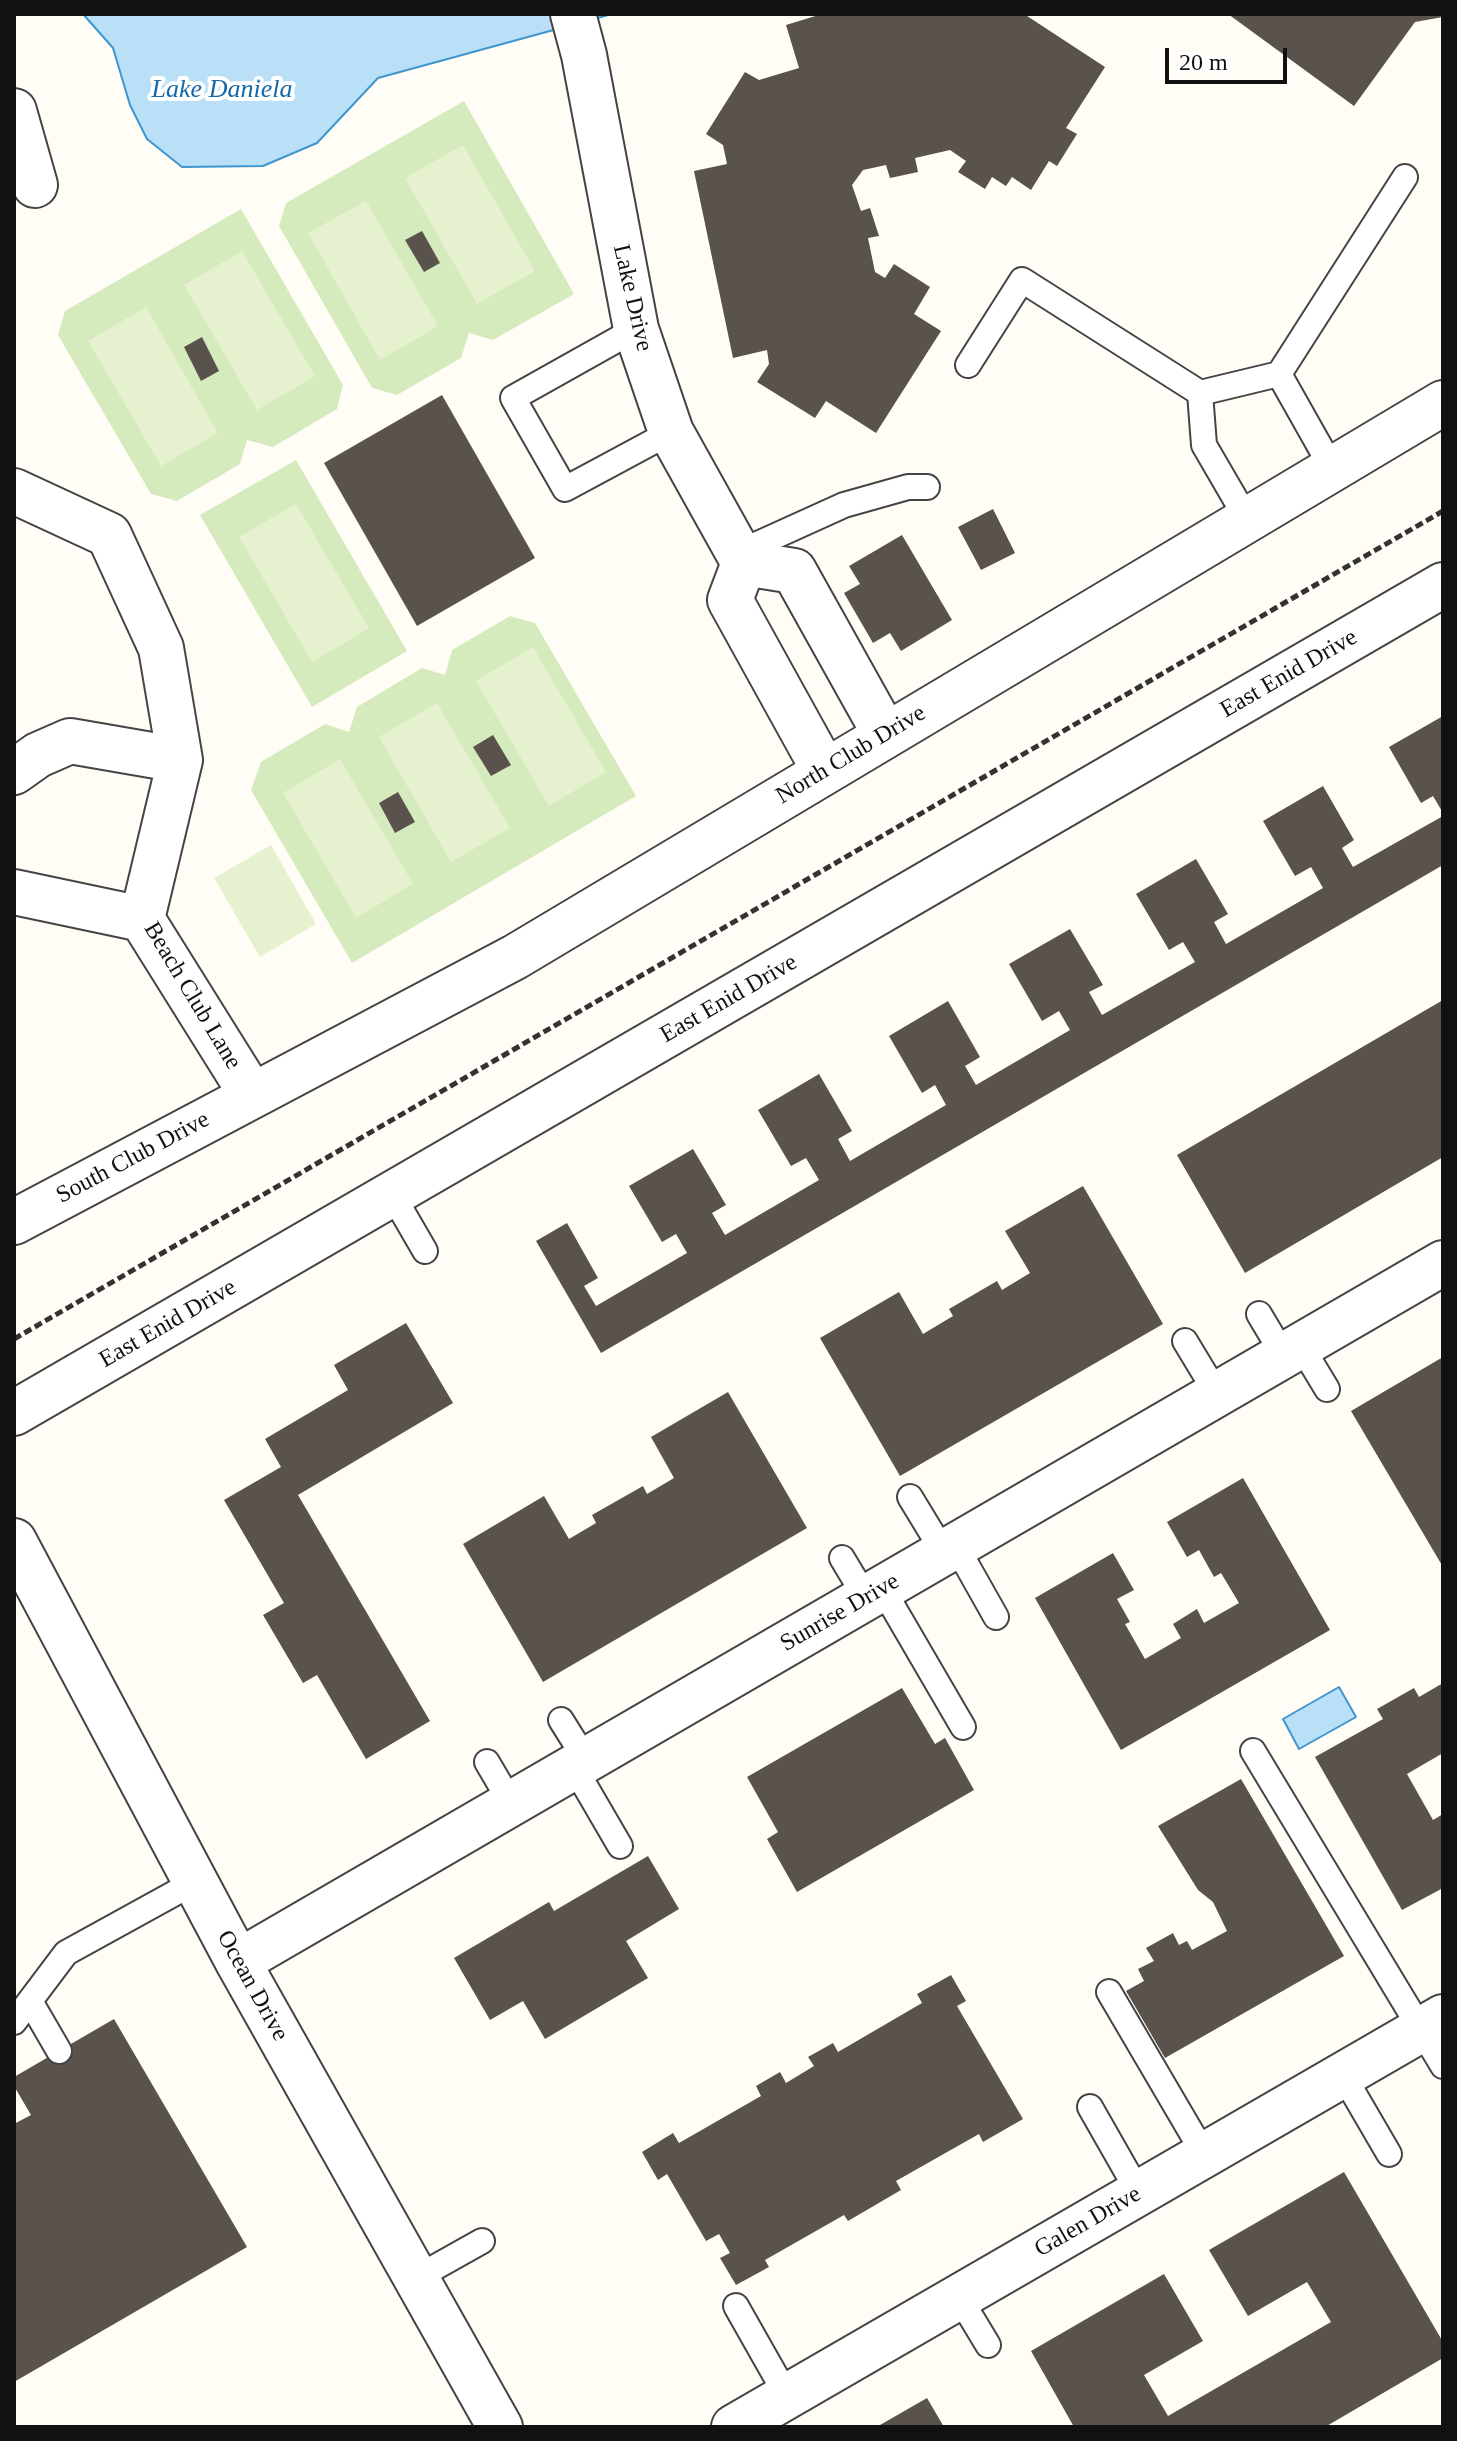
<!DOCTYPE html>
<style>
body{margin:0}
#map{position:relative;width:1457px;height:2441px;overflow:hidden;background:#fffdf5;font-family:Georgia,serif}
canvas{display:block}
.frame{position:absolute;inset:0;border:16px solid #111;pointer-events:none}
.scale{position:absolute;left:1165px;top:48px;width:122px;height:36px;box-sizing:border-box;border:4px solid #111;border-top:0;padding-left:10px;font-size:24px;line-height:28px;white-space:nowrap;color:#111;-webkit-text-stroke:6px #fff;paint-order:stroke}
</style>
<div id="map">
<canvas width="1457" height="2441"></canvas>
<div class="frame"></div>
<div class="scale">20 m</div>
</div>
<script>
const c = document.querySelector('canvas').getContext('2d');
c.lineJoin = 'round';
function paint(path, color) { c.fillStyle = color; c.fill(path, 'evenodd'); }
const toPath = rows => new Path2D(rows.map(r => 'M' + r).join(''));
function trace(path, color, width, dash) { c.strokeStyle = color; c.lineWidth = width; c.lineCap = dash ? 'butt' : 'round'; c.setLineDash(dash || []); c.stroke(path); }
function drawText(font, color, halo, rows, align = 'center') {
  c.font = font + ' Georgia,serif'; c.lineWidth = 8; c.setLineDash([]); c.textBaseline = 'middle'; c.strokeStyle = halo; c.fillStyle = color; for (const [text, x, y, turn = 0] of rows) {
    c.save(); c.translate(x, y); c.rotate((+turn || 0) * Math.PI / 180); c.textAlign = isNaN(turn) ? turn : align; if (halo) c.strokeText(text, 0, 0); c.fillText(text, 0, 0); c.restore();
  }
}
const green = toPath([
 [464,101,574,294,493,340,469,333,461,358,397,395,372,388,279,226,286,203],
 [241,209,343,385,337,409,273,447,247,440,240,464,177,501,151,494,58,335,65,311],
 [296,460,407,651,312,707,200,515],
 [510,616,535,623,636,796,352,963,251,790,261,762,325,724,349,732,357,707,422,668,445,675,452,650]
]);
const pitch = toPath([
 [463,145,535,271,477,304,405,178],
 [366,201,438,326,380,360,308,233],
 [242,251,315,376,257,410,184,285],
 [146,307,218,433,161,466,88,341],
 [296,504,369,628,312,662,239,537],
 [533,647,606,772,549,806,476,681],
 [437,703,510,828,451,862,379,737],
 [340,759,413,884,356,918,283,793],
 [271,845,316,924,260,957,214,878]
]);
const water = toPath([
 [83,14,612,14,378,78,317,143,263,166,182,167,147,139,130,105,113,48,83,14],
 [1339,1687,1356,1717,1299,1749,1283,1719,1339,1687]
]);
const building = toPath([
 [822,14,1024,14,1105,67,1066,128,1077,134,1057,166,1049,161,1031,190,1012,177,1006,186,992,177,985,189,958,172,966,161,950,150,915,158,918,172,890,178,886,165,863,170,852,185,861,211,870,208,879,236,868,238,875,272,885,278,894,264,930,287,914,314,941,331,876,433,826,401,815,418,757,382,769,364,767,350,733,358,694,171,727,164,723,145,706,134,745,72,759,80,799,68,786,25],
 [1228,14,1443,14,1443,17,1415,22,1354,106],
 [422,231,440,263,424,272,405,240],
 [202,337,219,371,201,381,184,347],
 [442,395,535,558,417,626,324,463],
 [993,509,1015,553,981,570,958,527],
 [902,535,952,620,901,651,890,633,873,643,844,593,860,584,849,566],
 [1443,716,1443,813,1433,796,1421,803,1389,747],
 [493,735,511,765,491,776,473,747],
 [1323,786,1354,840,1342,848,1353,867,1443,816,1443,865,601,1353,536,1241,567,1223,598,1278,584,1286,596,1306,687,1253,676,1234,662,1242,629,1186,693,1149,726,1205,712,1213,725,1235,819,1180,806,1158,791,1166,758,1110,819,1074,852,1131,838,1139,850,1161,946,1105,935,1085,922,1093,889,1036,948,1001,980,1057,965,1066,976,1085,1070,1030,1059,1011,1042,1021,1009,964,1070,929,1103,985,1089,992,1102,1015,1195,962,1183,942,1169,950,1136,894,1196,859,1228,914,1214,922,1226,944,1323,888,1311,867,1295,876,1263,821],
 [398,792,415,822,395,833,379,803],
 [1443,1000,1443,1157,1245,1273,1177,1155],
 [1083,1186,1163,1324,900,1476,820,1338,899,1292,923,1334,953,1316,949,1309,997,1281,1002,1290,1030,1273,1005,1231],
 [406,1323,453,1403,298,1495,430,1721,366,1759,317,1675,303,1683,263,1615,284,1603,224,1500,281,1467,265,1439,348,1390,334,1365],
 [1443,1357,1443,1567,1351,1411],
 [728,1392,807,1528,543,1682,463,1544,544,1496,569,1539,596,1523,592,1515,643,1486,647,1494,674,1478,651,1437],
 [1243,1478,1330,1630,1121,1750,1035,1598,1113,1553,1134,1590,1117,1599,1130,1622,1125,1624,1145,1659,1181,1638,1173,1624,1197,1609,1204,1623,1239,1603,1221,1573,1214,1577,1199,1550,1187,1557,1167,1522],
 [1443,1683,1443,1753,1407,1774,1433,1820,1443,1814,1443,1888,1402,1910,1315,1757,1383,1719,1377,1709,1414,1688,1419,1697],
 [902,1688,935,1744,945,1738,974,1790,797,1892,767,1839,778,1832,747,1777],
 [1241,1779,1344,1956,1165,2058,1126,1991,1144,1981,1138,1969,1154,1961,1146,1948,1173,1933,1179,1945,1187,1941,1192,1950,1227,1931,1213,1902,1198,1890,1158,1826],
 [648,1856,679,1909,626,1941,648,1978,545,2039,523,2001,490,2020,454,1958,549,1902,554,1911],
 [951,1975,966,2001,957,2006,1023,2119,983,2142,979,2134,896,2181,901,2190,848,2221,844,2215,765,2260,769,2267,736,2285,720,2258,730,2253,719,2234,706,2241,667,2174,658,2180,642,2152,673,2133,679,2143,761,2096,756,2086,780,2072,786,2083,814,2066,808,2057,833,2043,838,2052,922,2003,917,1994],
 [114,2019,247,2247,14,2382,14,2124,31,2115,14,2086,14,2077],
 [1344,2172,1443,2342,1443,2358,1325,2427,1074,2427,1031,2351,1164,2274,1203,2341,1144,2375,1168,2416,1331,2322,1307,2282,1248,2316,1209,2250],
 [927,2398,944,2427,882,2427,880,2425]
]);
const path = toPath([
 [14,1339,1443,511]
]);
const service = toPath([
 [636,329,513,398,565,489,671,432],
 [968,365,1022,280,1200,393,1204,445,1247,519],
 [1200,393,1279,374],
 [1332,468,1279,374,1405,177],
 [738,553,844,505,908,487,927,487],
 [392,1194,425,1251],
 [1259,1314,1284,1356],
 [1185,1341,1217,1394],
 [1301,1346,1327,1389],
 [910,1497,944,1553],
 [956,1546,996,1617],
 [842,1558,866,1598],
 [882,1588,963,1727],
 [561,1720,586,1760],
 [1253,1751,1443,2066],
 [487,1762,511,1803],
 [574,1767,620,1846],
 [1109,1992,1204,2154],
 [30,2001,59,2051],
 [14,2022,66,1953,195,1882],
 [1343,2075,1389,2154],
 [1090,2107,1139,2193],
 [416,2278,482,2241],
 [959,2297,988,2345],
 [736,2306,787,2396]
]);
const minor = toPath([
 [573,14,584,55,636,329,671,432,744,563],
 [14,111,35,185],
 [14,491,109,535,161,648,180,760,142,919,252,1095],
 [744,563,794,571,885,734],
 [744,563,730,600,824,770],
 [14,772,38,755,70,741,180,760],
 [14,892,142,919],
 [14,1222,515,957,1443,403],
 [14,1413,1443,585],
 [14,1541,238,1962,500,2427],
 [238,1962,1443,1263],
 [734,2427,1443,2017]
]);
const streetNames = [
 ["Lake Drive",632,298,77],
 ["East Enid Drive",1289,674,-30],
 ["North Club Drive",851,755,-31],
 ["Beach Club Lane",192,996,59],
 ["East Enid Drive",729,999,-30],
 ["South Club Drive",133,1158,-28],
 ["East Enid Drive",168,1324,-30],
 ["Sunrise Drive",840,1613,-30],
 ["Ocean Drive",252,1986,61],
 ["Galen Drive",1088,2222,-30]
];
const waterNames = [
 ["Lake Daniela",222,90]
];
paint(green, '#d5ebbd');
paint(pitch, '#e6f2cf');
paint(water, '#b9e0f7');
trace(water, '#3f96cf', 2);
paint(building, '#5a524d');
trace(service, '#444', 28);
trace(minor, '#444', 48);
trace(path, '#333', 5, [8, 4]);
trace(service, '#fff', 24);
trace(minor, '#fff', 44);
drawText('24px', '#111', '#fff', streetNames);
drawText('italic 26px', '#1768a6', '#fff', waterNames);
</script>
